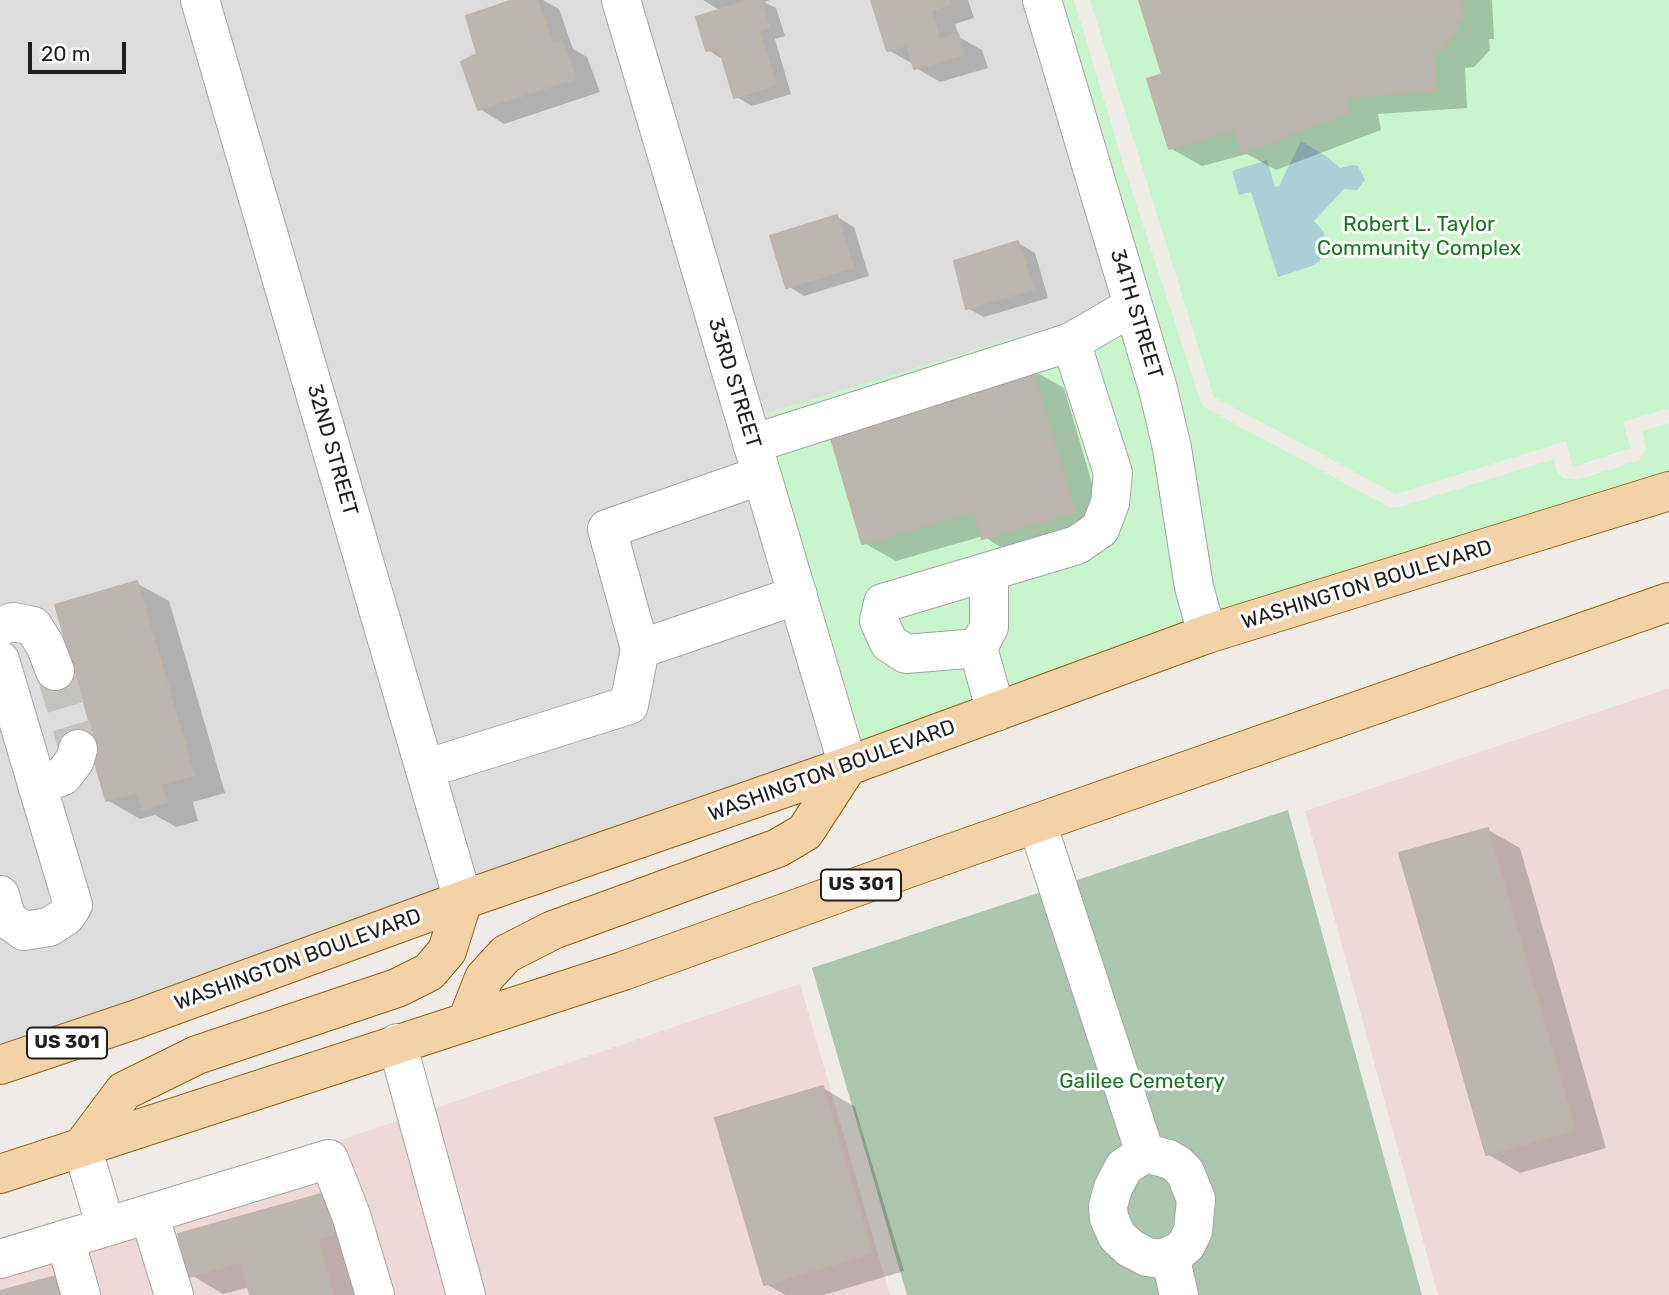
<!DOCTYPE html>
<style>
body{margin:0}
#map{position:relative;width:1669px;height:1295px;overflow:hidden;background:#efece7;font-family:Rubik,sans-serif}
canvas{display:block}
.scale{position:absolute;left:28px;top:42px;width:98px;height:32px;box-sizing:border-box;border:4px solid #1f1f1f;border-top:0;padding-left:9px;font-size:21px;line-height:24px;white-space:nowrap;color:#1f1f1f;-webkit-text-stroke:5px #fff;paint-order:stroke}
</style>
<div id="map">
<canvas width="1669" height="1295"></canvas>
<div class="scale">20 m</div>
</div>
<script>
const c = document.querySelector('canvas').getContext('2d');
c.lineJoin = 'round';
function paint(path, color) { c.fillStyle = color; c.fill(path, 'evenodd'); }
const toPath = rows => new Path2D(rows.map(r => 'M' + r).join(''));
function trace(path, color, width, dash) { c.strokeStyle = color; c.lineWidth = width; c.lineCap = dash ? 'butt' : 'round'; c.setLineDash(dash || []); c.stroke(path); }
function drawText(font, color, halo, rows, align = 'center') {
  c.font = font + ' Rubik,sans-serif'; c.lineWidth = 6; c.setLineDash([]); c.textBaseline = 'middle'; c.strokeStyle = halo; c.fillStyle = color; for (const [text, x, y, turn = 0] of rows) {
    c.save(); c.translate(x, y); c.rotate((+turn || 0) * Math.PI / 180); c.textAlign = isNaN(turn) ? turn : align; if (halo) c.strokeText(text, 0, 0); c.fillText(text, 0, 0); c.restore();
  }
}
const residential = toPath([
 [0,0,181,0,440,890,128,1004,0,1046],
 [220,0,601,0,826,756,476,878],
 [641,0,1022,0,1114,308,764,414]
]);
const commercial = toPath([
 [1669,688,1669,1295,1438,1295,1305,811],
 [800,984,890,1295,0,1295,0,1256]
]);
const cemetery = toPath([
 [1288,810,1422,1295,907,1295,812,968]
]);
const park = toPath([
 [1061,0,1074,0,1122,160,1202,406,1391,508,1400,507,1554,459,1557,471,1563,478,1578,480,1639,460,1646,448,1642,431,1669,423,1669,474,1221,612],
 [1090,0,1669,0,1669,408,1623,422,1630,448,1573,467,1566,441,1396,494,1214,397],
 [1114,308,1140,394,1153,452,1175,590,1185,625,862,743,764,414]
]);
const water = toPath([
 [1301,141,1326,156,1340,168,1353,165,1358,166,1365,180,1357,190,1344,189,1314,221,1323,231,1326,243,1320,261,1312,266,1278,277,1251,192,1239,195,1232,171,1267,160,1275,187,1279,186]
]);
const shadow = toPath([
 [518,0,543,0,559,9,573,49,587,57,600,92,504,124,480,109,479,54],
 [703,0,770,0,764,2,776,8,785,36,775,39,791,94,752,106,735,96,724,60,708,50,721,11],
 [873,0,968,0,974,18,955,24,959,37,982,50,988,68,940,82,916,68,913,64,888,50],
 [1141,0,1492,0,1494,39,1489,39,1490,50,1474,67,1465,68,1467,108,1378,114,1381,130,1276,170,1247,154,1202,166,1170,148,1164,75],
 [837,217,854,227,869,276,804,296,788,286],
 [1018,243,1035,253,1048,298,984,317,967,308],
 [1032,370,1064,388,1106,531,1016,557,983,536,896,561,864,543],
 [136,583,169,601,225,793,193,802,198,821,176,827,155,815,140,819,107,800,102,755],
 [1488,830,1520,848,1606,1148,1520,1173,1487,1154],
 [823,1088,855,1107,904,1271,824,1295,785,1295,766,1284],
 [325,1194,359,1295,252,1295,250,1287,223,1294,191,1275]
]);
const building = toPath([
 [513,0,537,0,553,44,562,41,576,78,478,110,461,62,477,54,466,16,513,0],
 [750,0,761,0,769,27,759,30,776,85,734,98,719,48,706,51,696,17,750,0],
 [871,0,949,0,951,4,931,10,940,40,958,34,964,54,914,69,907,45,887,51,871,0],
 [1139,0,1461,0,1463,22,1457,22,1458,31,1442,49,1433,50,1436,91,1346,97,1349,112,1242,153,1234,130,1169,149,1147,79,1162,74,1139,0],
 [837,215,853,267,786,288,770,236,837,215],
 [1018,241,1033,289,966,309,954,261,1018,241],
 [1032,368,1075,512,982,539,974,511,862,544,828,428,1032,368],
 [137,581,194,775,161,784,167,802,142,809,137,792,106,801,93,756,99,754,55,605,137,581],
 [1488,828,1575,1130,1486,1155,1399,853,1488,828],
 [823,1086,872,1253,764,1285,715,1118,823,1086],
 [325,1193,337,1234,318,1239,333,1295,250,1295,241,1262,189,1277,178,1234,325,1193],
 [56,1276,61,1295,0,1295,0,1291,56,1276]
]);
const minorTunnel = toPath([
 [55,671,78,749]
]);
const minor = toPath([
 [200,0,463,900],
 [621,0,848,766],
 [1042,0,1158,389,1172,448,1194,587,1207,634],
 [752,444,1071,342,1133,306],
 [762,475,607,529,640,649,798,595],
 [989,572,989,627,978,648,906,654,889,643,879,621,883,603,1077,545,1100,529,1110,503,1113,473,1071,342],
 [0,626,13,622,33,626,45,645,55,671],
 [978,648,996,712],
 [0,660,73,905,66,916,49,927,24,931,7,919,0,895],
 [425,769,629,705,640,649],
 [37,786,63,776,75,760,78,749],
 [1037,823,1145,1153],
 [397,1043,466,1295],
 [82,1147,106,1227,329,1159,351,1215,375,1295],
 [1145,1153,1168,1159,1177,1164,1185,1172,1196,1199,1193,1231,1186,1245,1178,1252,1161,1259,1147,1257,1130,1248,1117,1236,1109,1218,1108,1206,1113,1188,1124,1167,1145,1153],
 [149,1214,174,1295],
 [65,1239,81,1295],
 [1170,1256,1179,1295],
 [0,1259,106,1227]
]);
const major = toPath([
 [467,1021,484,978,506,954,553,930,778,848,805,832,848,766],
 [0,1065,134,1020,463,900,848,766,1207,634,1669,491],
 [82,1147,124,1091,197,1055,397,988,429,972,447,951,463,900],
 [0,1174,623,971,937,858,1669,602]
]);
const shields = [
 [861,885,80],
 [67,1043,80]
];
const shieldNames = [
 ["US 301",861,885],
 ["US 301",67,1043]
];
const parkNames = [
 ["Robert L. Taylor",1419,225],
 ["Community Complex",1419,249],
 ["Galilee Cemetery",1142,1082]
];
const streetNames = [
 ["34TH STREET",1136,314,73],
 ["33RD STREET",734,383,73],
 ["32ND STREET",332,450,74],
 ["WASHINGTON BOULEVARD",1367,585,-17],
 ["WASHINGTON BOULEVARD",832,771,-20],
 ["WASHINGTON BOULEVARD",298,960,-20]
];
paint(residential, '#ddd');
paint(commercial, '#eed9d8');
paint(cemetery, '#aac6ae');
paint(park, '#c8f5cc');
paint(water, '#abcfd9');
paint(shadow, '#0003');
paint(building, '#bcb6b0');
trace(building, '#c0b4aa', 2);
trace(minorTunnel, '#c5c3bf', 38, [38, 19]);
trace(minor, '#a3a3a3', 40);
trace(major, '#8d630e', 40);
trace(minor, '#fff', 38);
trace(major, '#f3d2a8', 38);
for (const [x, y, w] of shields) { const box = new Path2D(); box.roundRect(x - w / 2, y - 15.5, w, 31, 5); c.fillStyle = '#fff'; c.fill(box); trace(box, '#1f1f1f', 2); }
drawText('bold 19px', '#1f1f1f', null, shieldNames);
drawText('21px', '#16751e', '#fff', parkNames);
drawText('21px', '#1f1f1f', '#fff', streetNames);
</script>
